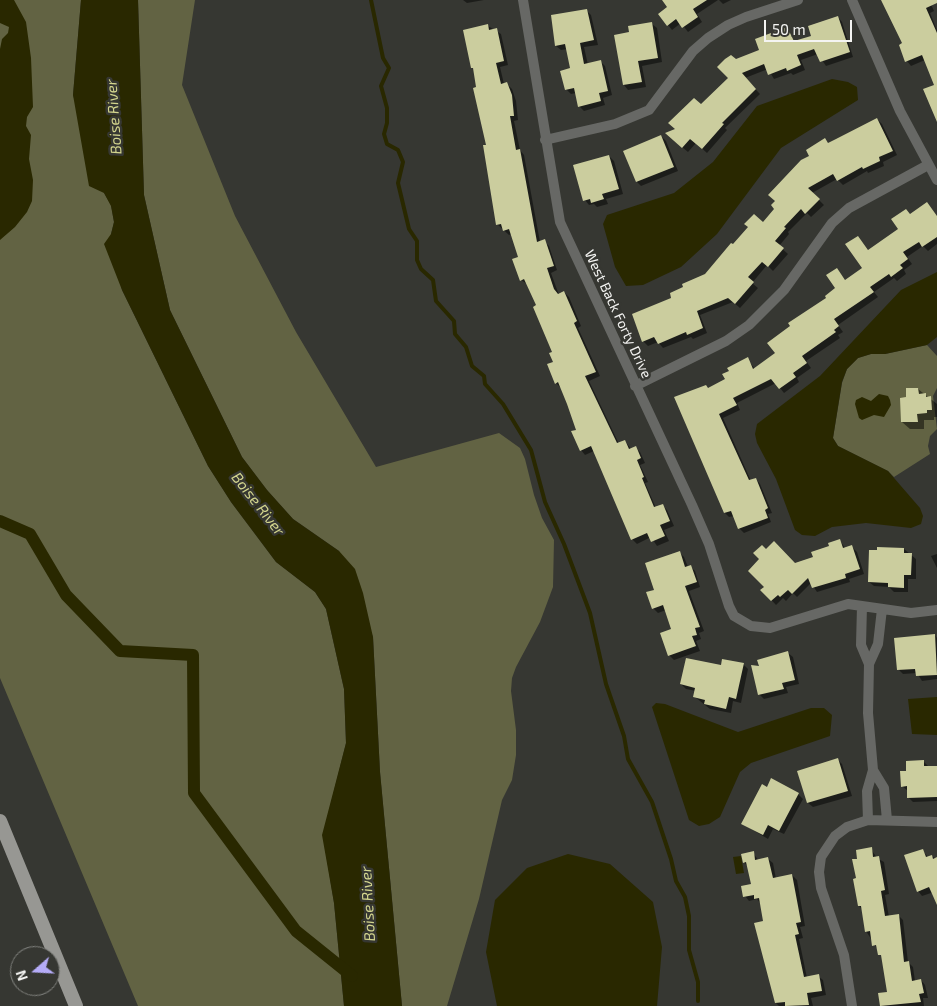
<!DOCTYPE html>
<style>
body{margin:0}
#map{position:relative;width:937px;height:1006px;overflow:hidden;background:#363732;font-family:"Exo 2",sans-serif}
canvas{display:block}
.north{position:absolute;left:10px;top:946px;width:50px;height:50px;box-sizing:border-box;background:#363732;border:1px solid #82837f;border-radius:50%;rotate:251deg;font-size:14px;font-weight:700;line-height:20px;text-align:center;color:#f4f4f2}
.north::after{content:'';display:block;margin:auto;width:18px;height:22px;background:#b5acf8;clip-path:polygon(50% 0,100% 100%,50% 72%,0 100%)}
.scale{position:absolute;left:764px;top:20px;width:88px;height:22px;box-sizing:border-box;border:2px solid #f4f4f2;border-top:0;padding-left:6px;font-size:15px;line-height:18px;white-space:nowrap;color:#f4f4f2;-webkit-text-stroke:4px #363732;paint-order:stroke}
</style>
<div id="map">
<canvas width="937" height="1006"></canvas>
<div class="north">N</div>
<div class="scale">50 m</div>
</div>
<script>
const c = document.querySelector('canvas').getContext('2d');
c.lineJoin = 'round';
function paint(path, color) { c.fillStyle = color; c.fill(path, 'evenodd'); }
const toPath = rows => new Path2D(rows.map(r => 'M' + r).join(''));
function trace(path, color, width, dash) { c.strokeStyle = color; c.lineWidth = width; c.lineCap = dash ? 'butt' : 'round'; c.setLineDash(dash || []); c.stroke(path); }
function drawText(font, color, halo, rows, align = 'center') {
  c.font = font + ' "Exo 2",sans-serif'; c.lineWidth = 5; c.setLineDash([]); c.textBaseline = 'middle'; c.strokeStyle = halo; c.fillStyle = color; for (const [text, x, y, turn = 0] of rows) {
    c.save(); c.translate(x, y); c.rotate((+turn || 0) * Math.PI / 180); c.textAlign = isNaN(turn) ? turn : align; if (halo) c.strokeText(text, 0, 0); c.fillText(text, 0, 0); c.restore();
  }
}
const green = toPath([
 [0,0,81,0,73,95,104,193,111,205,114,222,111,234,122,290,208,466,231,502,276,562,315,592,326,609,344,689,346,743,323,835,334,903,344,1006,138,1006,0,678],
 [138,0,195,0,182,85,235,216,296,332,376,467,499,433,520,448,525,459,534,495,542,518,554,540,553,587,540,622,516,667,512,678,511,691,516,730,516,755,512,780,502,800,479,899,447,1006,402,1006,380,772,373,637,339,551,293,519,267,490,242,457,170,310,144,195],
 [927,345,937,356,937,388,933,396,937,429,930,436,928,446,930,454,894,477,888,471,838,446,833,438,842,383,847,369,858,358,871,354,885,354]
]);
const water = toPath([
 [0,0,14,0,26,22,31,58,33,107,27,117,26,126,31,135,29,159,33,180,32,201,27,212,15,227,0,240,0,49,2,39,8,33,9,27,0,23],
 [81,0,138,0,144,195,170,310,242,457,267,490,293,519,339,551,355,569,363,593,373,637,380,772,402,1006,344,1006,334,903,322,835,346,743,344,689,326,609,315,592,276,562,231,502,208,466,122,290,104,244,111,234,114,222,111,206,104,193,89,186,73,95],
 [832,79,848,82,857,87,858,100,781,148,717,234,681,267,643,285,626,286,615,267,603,224,607,215,674,193,713,162,757,106],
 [937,272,937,337,927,345,885,354,871,354,858,358,847,369,842,382,833,438,838,446,888,471,920,508,923,516,921,524,911,528,866,523,832,527,815,536,802,535,795,530,776,479,757,443,755,434,757,424,820,376,901,290],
 [879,394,888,396,890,400,891,405,884,417,874,415,862,420,859,418,855,404,856,400,862,397,871,401],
 [937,697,937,735,912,734,908,699],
 [656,703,665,704,738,732,811,708,824,708,832,715,830,736,751,763,740,772,720,817,709,824,699,826,689,820,652,707],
 [568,854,610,864,653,902,662,947,657,1006,497,1006,486,952,495,900,527,868],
 [741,856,744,873,736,874,733,857]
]);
const shadow = toPath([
 [463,0,484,0,467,3],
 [664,0,718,0,697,14,702,22,688,32,681,23,672,30,668,25,669,8],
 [719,0,731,0,723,4],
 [887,0,929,0,934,11,930,13,937,30,937,119,936,85,925,60,911,66,907,61,903,44],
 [586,10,591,15,598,45,584,47,588,65,600,61,605,66,612,95,603,98,605,105,584,111,579,106,576,93,571,94,566,89,571,69,568,49,561,50,556,46],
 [838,17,842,22,853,57,826,66,818,54,801,60,805,70,793,75,791,73,774,79,768,69,745,78,760,94,725,128,727,130,707,153,696,143,688,152,671,138,729,78,735,61,761,51,787,29,795,42,813,37],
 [652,24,657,28,662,62,642,66,646,87,628,90,624,85,630,33],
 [488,26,501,34,508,65,500,67,504,84,507,84,512,89,516,101,518,120,514,121,520,150,524,155,540,242,544,241,549,246,557,270,551,273,559,295,564,292,569,297,581,326,578,328,600,376,589,381,619,444,625,441,631,449,635,447,640,452,645,463,640,465,648,482,645,483,656,508,662,505,667,510,674,526,664,530,669,541,657,546,651,537,637,544,632,539,594,451,585,455,581,450,577,430,568,404,561,388,556,383,553,352,538,306,527,284,521,280,520,257,512,234,509,235,497,224,488,146,474,70,472,67],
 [877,119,882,124,897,155,883,162,884,166,868,173,867,171,843,185,837,179,812,193,824,205,811,217,807,213,788,232,789,234,779,246,788,254,773,271,767,265,752,283,758,288,740,308,733,302,700,315,707,333,693,339,691,337,663,348,658,342,648,346,643,341,673,298,706,275,733,246,763,223,776,209,811,156,825,140,829,144],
 [661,136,666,141,678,171,641,186,637,182],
 [609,156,614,161,623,194,606,199,608,204,597,207,594,204,589,205,585,200],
 [927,203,937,216,937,244,928,251,923,246,907,257,912,264,904,270,906,274,897,281,894,278,874,292,878,297,838,325,843,332,838,335,840,338,806,361,811,368,797,378,799,382,784,393,776,383,737,403,740,410,723,418,751,481,756,479,760,484,772,513,768,514,771,522,744,533,739,528,734,516,729,517,725,513,709,389,726,380,747,359,755,369,776,354,837,289,837,270,846,281,864,268,858,237,869,251,899,229,906,210,911,215],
 [918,389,937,404,937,417,934,417,934,420,924,420,924,429,910,429,902,422,907,399],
 [840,541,846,549,852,547,857,552,864,574,849,579,850,582,817,592,811,583,797,597,793,593,786,601,783,598,776,605,762,590,795,564,814,558],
 [904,549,916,559,916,579,908,579,908,592,894,592,889,587,874,586,869,582],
 [680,553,684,557,688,567,690,566,695,571,700,587,689,591,704,631,699,633,701,639,696,641,700,651,674,660,669,655,673,630,666,610,658,613,653,608,655,591],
 [937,554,937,568,931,556],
 [935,635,937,638,937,679,922,681,917,673,903,674,899,670],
 [788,653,793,657,799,684,786,687,788,693,764,699,759,694,761,668],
 [743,664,748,669,741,703,733,701,731,713,710,709,695,697,696,691,686,689,681,684,722,667],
 [837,759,842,764,852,796,813,807,808,803],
 [924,762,928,766,937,767,937,801,913,802,908,797,908,791,902,786,908,772],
 [767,788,798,794,803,799,784,834,773,829,768,839,743,824],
 [871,849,877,858,884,862,889,894,885,895,889,917,898,915,903,920,908,962,913,967,915,981,921,980,925,985,928,998,923,998,924,1006,882,1006,880,994,888,993,883,958,866,931,863,910,859,906,859,860],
 [922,850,928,857,931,856,937,859,937,894,934,892,922,896,918,891],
 [753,853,759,861,768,859,773,863,776,879,792,875,797,880,805,926,800,927,803,938,799,939,807,978,818,976,823,980,826,995,811,998,813,1006,779,1006,776,1003,765,922,760,903,757,899,749,901,745,896,752,885,748,867,744,862]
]);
const stream = toPath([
 [371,0,383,58,389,68,381,86,387,108,387,123,384,134,387,144,398,150,403,162,398,183,409,229,417,241,417,260,421,269,433,280,436,301,454,321,455,334,466,347,472,366,484,376,485,384,503,404,531,450,545,502,564,544,590,613,606,684,624,736,628,759,652,802,671,859,676,881,685,897,689,916,689,950,698,982,698,1001]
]);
const canal = toPath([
 [0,521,30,534,66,595,120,651,193,655,194,793,296,931,352,976]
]);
const building = toPath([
 [662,0,707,0,693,9,698,17,682,28,676,19,667,26,658,14,667,7],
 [881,0,937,0,937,3,926,8,937,33,937,122,923,89,934,85,922,55,905,62,899,45,902,43],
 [587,9,594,40,580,43,584,64,601,60,608,91,599,93,601,101,578,107,574,88,565,90,560,71,570,68,565,44,555,46,551,15],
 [838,16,850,52,820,62,814,49,797,55,801,65,787,71,786,68,768,75,764,64,742,73,756,89,722,123,724,124,702,149,690,139,682,148,665,133,675,129,668,123,694,98,701,104,728,78,717,67,725,59,731,55,736,59,759,50,755,39,787,27,794,41,811,36,808,26],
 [652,22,658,58,638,61,642,82,623,85,614,35,629,32,628,26],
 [488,24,489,30,497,28,504,61,496,63,501,84,507,82,512,95,514,116,510,116,516,150,520,149,537,242,545,239,554,266,547,268,554,289,558,294,564,291,577,321,574,323,596,372,585,376,617,443,625,440,629,449,636,446,641,458,637,460,644,477,642,478,654,507,663,504,670,521,660,525,665,536,651,542,647,533,631,540,591,446,580,451,571,431,576,430,567,404,558,382,555,384,547,364,553,362,549,353,552,352,533,307,536,305,524,279,520,281,512,259,518,257,509,229,503,231,501,224,496,225,483,145,486,145,473,88,476,87,473,68,471,68,463,30],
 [877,118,893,151,879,157,880,161,863,169,862,167,837,181,833,174,808,188,820,199,805,214,801,209,784,227,786,228,775,241,784,248,768,267,762,262,748,277,754,282,735,304,728,298,697,311,703,328,687,335,686,332,658,344,654,337,642,342,632,314,671,298,670,293,683,287,682,284,705,274,731,243,733,244,748,227,744,224,754,214,763,222,774,209,771,205,775,201,768,195,801,160,809,156,806,150,825,138,828,143,836,139],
 [661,135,674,167,636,182,623,151],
 [609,155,619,189,602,194,604,199,591,203,590,199,583,201,573,165],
 [927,202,937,216,937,237,922,247,919,242,903,252,908,259,900,265,903,268,891,277,889,274,870,287,874,292,834,319,839,326,834,330,836,332,802,356,807,363,793,373,796,377,779,389,771,379,733,398,737,405,719,414,749,480,756,478,768,508,765,510,768,518,738,529,731,511,724,513,674,397,706,385,708,388,725,379,722,374,729,371,727,368,748,357,753,369,775,353,767,343,790,326,788,323,826,298,825,296,835,288,826,275,837,268,845,280,862,268,845,244,858,236,868,250,898,229,891,219,906,209,910,214],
 [906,388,918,388,919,394,926,393,926,397,931,396,932,410,927,410,927,413,917,414,918,422,901,422,900,398,906,397],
 [840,539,843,548,852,545,860,569,845,574,846,578,812,588,808,578,792,594,788,590,780,597,778,595,771,601,760,590,764,587,748,571,759,559,753,553,762,545,766,549,774,541,795,563,813,557,811,552,829,546,828,543],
 [877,547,904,548,904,553,912,553,911,575,904,575,904,588,888,587,888,583,868,582,869,550,877,550],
 [680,551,685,567,691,565,697,582,685,586,700,627,695,628,697,635,692,636,696,646,668,656,660,633,671,629,663,605,652,609,646,592,654,590,645,563],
 [935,634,937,675,916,676,915,669,897,670,894,638],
 [788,651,795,680,782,683,784,689,758,695,751,665,759,666,757,660],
 [686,658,721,665,722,659,744,663,736,699,729,697,726,709,704,704,705,700,693,697,695,688,680,684],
 [838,758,848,791,807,803,797,771],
 [924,760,924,766,937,766,937,797,907,798,907,786,901,787,900,771,906,771,906,761],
 [771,778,799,793,779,831,768,825,763,835,741,824,762,784,767,787],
 [872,847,873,857,879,856,885,890,881,891,885,916,899,914,904,962,909,961,912,981,921,979,924,993,919,994,921,1002,880,1006,878,993,887,992,881,955,878,955,876,945,872,946,870,931,865,932,861,906,858,906,853,879,856,878,852,859,857,859,856,850],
 [923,849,926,857,932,855,933,859,937,857,937,905,929,887,917,892,904,855],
 [754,851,755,860,768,857,773,878,792,874,801,922,796,923,799,934,795,935,804,977,819,974,822,991,807,993,809,1005,785,1006,785,1002,775,1003,754,923,763,921,759,898,754,899,754,895,743,897,741,886,751,884,746,862,743,863,741,854]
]);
const minor = toPath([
 [523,0,560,222,692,505,709,544,729,606,734,616,751,626,770,628,848,604,911,613,937,610],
 [852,0,900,111,937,180],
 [545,140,615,124,649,110,693,51,708,38,728,25,746,17,798,0],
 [635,386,726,341,749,325,784,290,832,223,849,208,928,165],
 [862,606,861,645,869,664,868,713,873,770,867,791,868,820],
 [869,664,878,644,882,609],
 [873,770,884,788,887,820],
 [852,1006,844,955,821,888,819,872,821,857,835,836,847,827,868,820,937,822]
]);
const primary = toPath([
 [0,821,76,1006]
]);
const streetNames = [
 ["West Back Forty Drive",618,314,65]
];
const waterNames = [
 ["Boise River",114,117,-94],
 ["Boise River",258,504,52],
 ["Boise River",368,904,-93]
];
paint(green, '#626343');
paint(water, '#292800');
paint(shadow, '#0007');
trace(stream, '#292800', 4);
trace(canal, '#292800', 12);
paint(building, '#cbcd9e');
trace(minor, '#676865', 10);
trace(primary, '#979793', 14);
drawText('14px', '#f4f4f2', '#363732', streetNames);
drawText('italic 15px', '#d3d58d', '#363732', waterNames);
</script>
